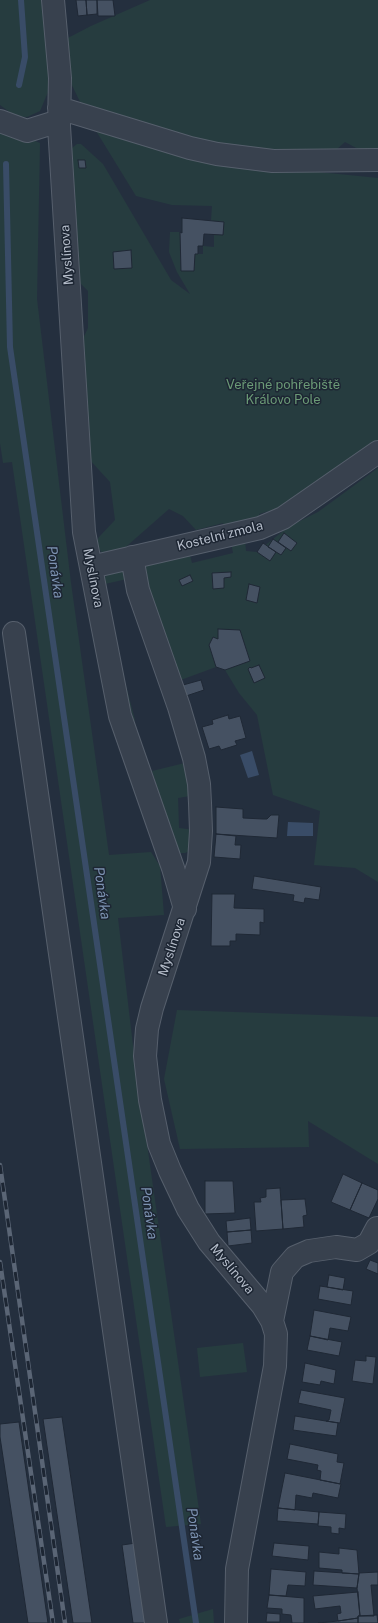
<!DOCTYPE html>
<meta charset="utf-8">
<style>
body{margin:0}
canvas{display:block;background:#242f3e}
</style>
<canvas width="378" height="1623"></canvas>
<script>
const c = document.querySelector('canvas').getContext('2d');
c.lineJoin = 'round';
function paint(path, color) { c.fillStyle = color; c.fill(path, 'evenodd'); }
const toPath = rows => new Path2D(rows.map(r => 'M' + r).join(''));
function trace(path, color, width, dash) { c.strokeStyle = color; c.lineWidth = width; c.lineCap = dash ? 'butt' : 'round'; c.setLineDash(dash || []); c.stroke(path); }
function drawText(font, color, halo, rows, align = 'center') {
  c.font = font + ' "Public Sans",sans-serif'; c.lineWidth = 3; c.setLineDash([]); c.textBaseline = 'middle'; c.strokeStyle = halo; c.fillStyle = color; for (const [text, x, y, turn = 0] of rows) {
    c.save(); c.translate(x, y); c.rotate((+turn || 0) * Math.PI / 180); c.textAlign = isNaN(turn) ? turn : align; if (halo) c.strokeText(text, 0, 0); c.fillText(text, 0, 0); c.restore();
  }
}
const green = toPath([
 [0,0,42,0,51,85,40,111,27,117,15,116,0,105],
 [150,0,378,0,378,151,362,151,345,142,337,149,336,153,274,151,221,145,174,134,81,104,70,81,64,40,91,26],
 [93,126,278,168,378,178,378,441,342,468,276,509,259,514,260,521,225,529,223,523,196,530,183,516,169,509,120,552,109,555,102,553,98,547,97,541,99,537,115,520,110,482,88,458,81,343,88,328,88,291,75,278,71,149,77,144,81,144,103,164,171,280,190,294,177,272,169,252,170,232,180,232,181,271,194,271,195,254,203,254,203,246,214,247,214,235,223,235,224,222,211,221,212,206,172,205,136,196],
 [0,127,40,143,37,299,71,583,109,855,151,852,160,866,164,915,118,918,138,1088,147,1144,201,1524,166,1527,12,462,3,463,0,443],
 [378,468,378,882,355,868,314,865,320,811,273,795,257,715,239,693,225,670,216,667,178,681,161,647,142,562,189,552,192,563,233,553,231,542,245,541,246,551,257,552,288,527,318,512],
 [125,566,127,579,105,584,113,636,135,720,134,721,111,637,103,584,105,577,110,572],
 [189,762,190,796,178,798,179,828,195,830,189,851,185,853,180,853,176,849,152,771],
 [177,1010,378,1017,378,1164,308,1121,309,1147,180,1149,164,1079],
 [243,1343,247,1372,200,1377,197,1348],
 [213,1609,214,1623,180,1623,179,1619]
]);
const water = toPath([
 [252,751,259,775,248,778,240,755],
 [288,822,313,823,313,836,287,836]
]);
const stream = toPath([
 [19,85,25,57,21,0],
 [6,164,10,347,196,1623]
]);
const building = toPath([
 [76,0,86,0,87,15,78,16,76,0],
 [86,0,97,0,97,14,87,15,86,0],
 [97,0,113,0,115,16,98,16,97,0],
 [78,160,85,160,86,168,79,168,78,160],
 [182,218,224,222,223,235,204,234,203,246,198,246,198,254,195,254,194,271,181,271,180,232,182,233,182,218],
 [131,250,132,268,114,269,113,252,131,250],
 [284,533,297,543,291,551,278,542,284,533],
 [273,539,286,548,281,555,268,547,273,539],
 [263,543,276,552,270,561,257,552,263,543],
 [231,572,231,577,224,578,224,588,213,589,212,573,231,572],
 [190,575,193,581,182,586,179,580,190,575],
 [249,584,260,587,257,603,246,600,249,584],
 [218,629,240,630,250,661,225,670,216,667,209,645,213,637,218,639,218,629],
 [259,665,265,678,254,683,248,669,250,667,251,668,259,665],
 [201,680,204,690,186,696,183,685,201,680],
 [228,715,229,719,240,716,246,738,235,741,237,745,221,750,219,746,209,749,202,727,213,724,212,720,228,715],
 [216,807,243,809,243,818,263,819,267,819,271,815,279,815,277,838,216,834,216,807],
 [216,834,236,836,235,845,241,845,240,859,214,857,216,834],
 [254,876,321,887,319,900,305,898,304,903,293,901,294,895,252,889,254,876],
 [212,894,235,894,234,908,264,909,264,923,260,922,260,935,236,934,236,941,230,941,230,946,211,946,212,894],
 [343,1174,362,1183,350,1210,331,1202,343,1174],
 [205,1181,233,1181,235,1213,205,1214,205,1181],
 [362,1183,378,1190,378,1199,369,1218,350,1210,362,1183],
 [280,1188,283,1229,256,1231,254,1202,261,1202,260,1198,266,1197,266,1189,280,1188],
 [305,1199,307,1215,303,1216,304,1227,283,1229,281,1200,305,1199],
 [250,1218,251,1230,227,1232,226,1221,250,1218],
 [251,1230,252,1243,228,1246,227,1232,251,1230],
 [370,1260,378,1263,378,1274,366,1269,370,1260],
 [329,1275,345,1278,343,1290,327,1287,329,1275],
 [320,1286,353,1291,351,1305,318,1299,320,1286],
 [314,1310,351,1317,348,1331,330,1328,328,1340,310,1336,314,1310],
 [310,1336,342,1342,339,1356,307,1350,310,1336],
 [366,1356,376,1357,373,1384,352,1381,355,1360,366,1361,366,1356],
 [305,1363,336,1370,334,1384,321,1381,320,1385,302,1382,305,1363],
 [301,1390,345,1398,340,1423,326,1421,329,1420,331,1410,298,1403,301,1390],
 [295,1416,338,1423,336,1436,293,1430,295,1416],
 [62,1417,92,1623,73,1623,43,1419,62,1417],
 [19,1422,48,1623,28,1623,0,1437,0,1424,19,1422],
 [290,1444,338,1454,337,1462,344,1463,340,1484,320,1480,321,1471,317,1470,318,1465,287,1459,290,1444],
 [285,1473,341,1484,338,1498,313,1493,312,1498,296,1495,295,1510,278,1508,285,1473],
 [278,1508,319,1512,318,1524,277,1521,278,1508],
 [319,1512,346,1514,345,1529,339,1528,339,1534,331,1533,331,1527,318,1526,319,1512],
 [136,1543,148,1623,133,1623,122,1545,136,1543],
 [274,1543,309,1546,308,1560,272,1556,274,1543],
 [339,1548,357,1550,359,1574,342,1573,342,1570,319,1568,319,1552,339,1554,339,1548],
 [271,1569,306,1572,305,1586,288,1585,286,1596,269,1595,271,1569],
 [314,1571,359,1574,357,1588,313,1585,314,1571],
 [378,1572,378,1585,371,1585,374,1616,360,1616,357,1588,359,1573,378,1572],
 [358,1592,360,1616,358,1616,358,1618,338,1621,337,1614,341,1613,340,1606,315,1609,313,1596,358,1592],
 [269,1595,304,1598,304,1623,292,1623,291,1615,282,1614,282,1609,267,1608,269,1595],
 [267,1613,280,1614,280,1622,266,1622,267,1613],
 [377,1615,378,1623,358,1623,358,1616,377,1615],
 [358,1618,358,1623,318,1623,338,1621,358,1618]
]);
const minor = toPath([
 [53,0,60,78,59,126,84,532,120,716,173,868,185,909],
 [59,108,190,148,217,154,273,161,378,160],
 [0,121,27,131,59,121],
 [132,557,138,590,179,707,194,758,199,784,200,803,201,831,199,862,152,1008,147,1029,145,1056,150,1100,159,1144,170,1171,188,1209,209,1242,263,1306,272,1321,276,1334,275,1366,237,1569,236,1623],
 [91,567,260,528,283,518,378,452],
 [14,633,156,1623],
 [272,1321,282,1272,295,1257,309,1251,336,1247,357,1250,369,1243,377,1228]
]);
const rail = toPath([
 [0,1165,65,1623],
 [0,1262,53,1623]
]);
const streetNames = [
 ["Myslínova",67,255,-94],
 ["Kostelní zmola",220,536,-14],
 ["Myslínova",93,578,79],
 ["Myslínova",172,947,-72],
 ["Myslínova",232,1269,50]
];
const parkNames = [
 ["Veřejné pohřebiště",283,385],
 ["Královo Pole",283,400]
];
const waterNames = [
 ["Ponávka",55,572,82],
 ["Ponávka",102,893,82],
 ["Ponávka",149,1213,82],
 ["Ponávka",195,1534,82]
];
paint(green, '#263c3f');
paint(water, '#394c67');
trace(stream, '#394c67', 6);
paint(building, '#455162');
trace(building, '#1f2835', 1);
trace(minor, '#565f6c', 24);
trace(minor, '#38414e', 22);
trace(rail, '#5a6575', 4.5);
trace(rail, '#1d2633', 3, [9]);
drawText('13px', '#b4bcc9', '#1d2633', streetNames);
drawText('13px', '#6b9a76', '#1d2633', parkNames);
drawText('italic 14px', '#7c92b1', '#1d2633', waterNames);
</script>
